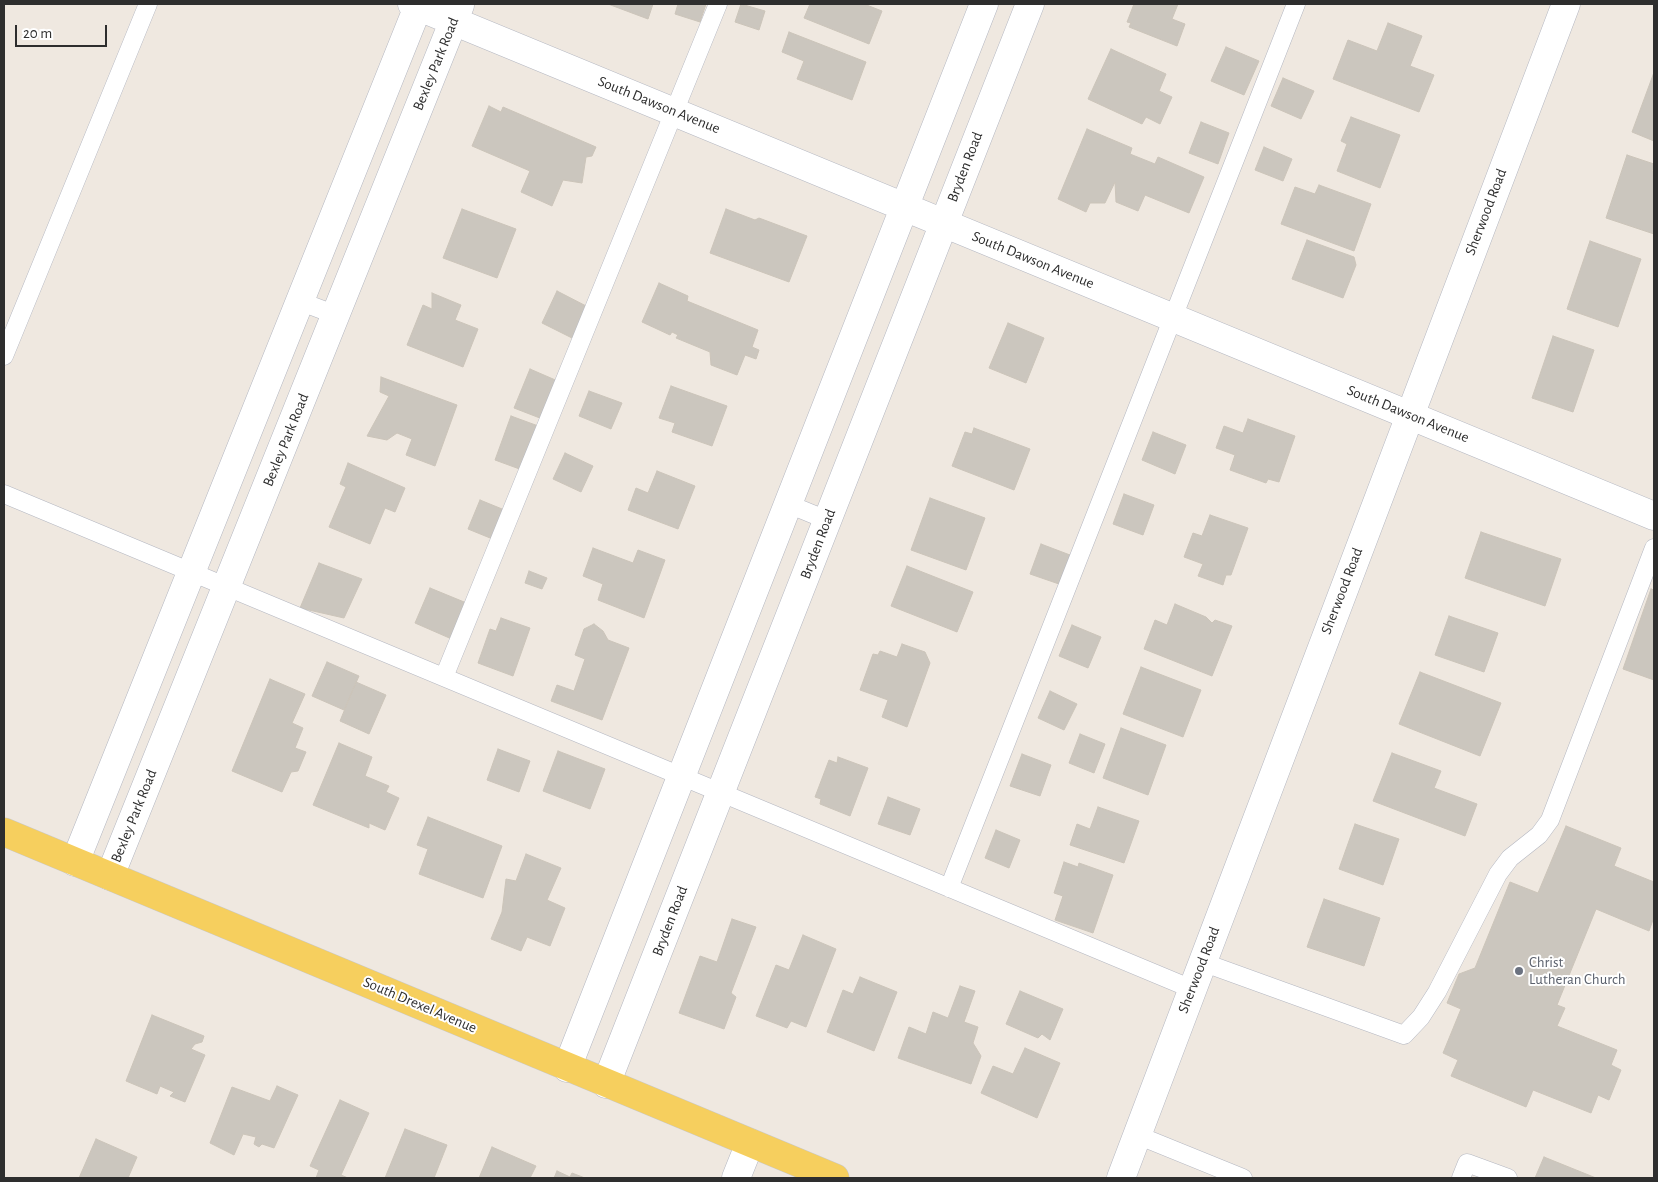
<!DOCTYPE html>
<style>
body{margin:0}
#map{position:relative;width:1658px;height:1182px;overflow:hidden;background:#efe8e0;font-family:"Alegreya Sans",sans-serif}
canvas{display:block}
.frame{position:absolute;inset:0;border:5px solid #2e2e2e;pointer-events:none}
.scale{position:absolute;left:15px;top:25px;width:92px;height:22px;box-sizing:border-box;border:2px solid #2e2e2e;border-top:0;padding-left:6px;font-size:15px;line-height:18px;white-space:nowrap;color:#2e2e2e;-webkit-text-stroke:4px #fff;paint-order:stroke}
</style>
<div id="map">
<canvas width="1658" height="1182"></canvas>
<div class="frame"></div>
<div class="scale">20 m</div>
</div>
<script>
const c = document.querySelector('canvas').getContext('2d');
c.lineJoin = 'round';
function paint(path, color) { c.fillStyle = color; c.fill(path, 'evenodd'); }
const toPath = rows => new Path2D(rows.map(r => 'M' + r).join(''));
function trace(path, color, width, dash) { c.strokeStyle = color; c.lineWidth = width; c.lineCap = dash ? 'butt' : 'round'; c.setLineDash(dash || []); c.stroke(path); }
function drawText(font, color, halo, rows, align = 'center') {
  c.font = font + ' "Alegreya Sans",sans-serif'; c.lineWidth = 4; c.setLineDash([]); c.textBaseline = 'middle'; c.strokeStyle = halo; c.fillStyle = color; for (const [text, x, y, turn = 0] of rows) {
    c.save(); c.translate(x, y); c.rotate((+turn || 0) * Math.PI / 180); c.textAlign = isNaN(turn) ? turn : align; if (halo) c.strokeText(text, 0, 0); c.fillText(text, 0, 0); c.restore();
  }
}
const building = toPath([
 [608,4,653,4,648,19,608,4],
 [678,4,706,4,700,22,675,14,678,4],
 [741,4,765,11,759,30,735,22,741,4],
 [810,4,864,4,882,11,869,44,804,18,810,4],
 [1134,4,1178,4,1172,19,1185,24,1177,46,1129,27,1131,23,1127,22,1134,4],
 [1388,23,1422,36,1410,66,1434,75,1419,112,1333,79,1348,40,1377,51,1388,23],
 [789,32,866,62,852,100,797,79,804,61,782,52,789,32],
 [1226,47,1259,61,1244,95,1211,81,1226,47],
 [1111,49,1166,74,1159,91,1172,97,1160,124,1146,117,1142,124,1088,99,1111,49],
 [1653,75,1654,76,1654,141,1632,132,1653,75],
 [1283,78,1314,91,1301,119,1271,106,1283,78],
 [489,106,501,112,503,107,596,147,592,156,586,157,582,183,563,180,552,206,521,192,530,171,472,146,489,106],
 [1351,117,1400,135,1380,188,1337,171,1347,144,1341,141,1351,117],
 [1201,122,1229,133,1218,164,1189,153,1201,122],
 [1087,129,1132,148,1130,154,1155,164,1158,157,1204,177,1189,213,1145,195,1138,211,1116,202,1115,182,1105,203,1090,203,1086,212,1058,199,1087,129],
 [1264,147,1292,159,1283,181,1255,170,1264,147],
 [1627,155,1654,164,1652,171,1654,172,1654,234,1606,218,1627,155],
 [1319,185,1371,204,1354,251,1281,224,1295,187,1315,194,1319,185],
 [462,209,516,229,497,278,443,258,462,209],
 [726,209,755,220,759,218,807,236,789,282,710,253,726,209],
 [1307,240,1354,257,1356,265,1343,298,1292,279,1307,240],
 [1590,241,1641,259,1618,327,1567,309,1590,241],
 [659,283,688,296,687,301,758,330,752,347,759,350,756,359,745,355,737,375,711,365,710,352,676,338,678,335,672,332,670,335,642,322,659,283],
 [557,291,590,308,574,339,542,323,557,291],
 [432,293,461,305,455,320,478,329,463,367,407,345,423,305,432,309,432,293],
 [1008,323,1044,338,1026,383,989,368,1008,323],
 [1553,336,1594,350,1573,412,1532,398,1553,336],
 [530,369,560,382,545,420,514,408,530,369],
 [381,377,457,405,435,466,406,455,412,439,397,433,387,440,367,436,389,396,380,392,381,377],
 [671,386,727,406,712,446,672,432,675,423,659,418,671,386],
 [589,391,622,403,611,429,579,416,589,391],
 [511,416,541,427,525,471,495,460,511,416],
 [1248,419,1295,436,1279,482,1268,479,1266,483,1230,470,1235,455,1216,448,1224,426,1243,433,1248,419],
 [974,428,1030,449,1014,490,952,466,965,432,972,434,974,428],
 [1153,432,1186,445,1175,474,1142,460,1153,432],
 [565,453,593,466,581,492,553,479,565,453],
 [348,463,405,488,395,512,385,508,370,544,329,527,346,487,340,484,348,463],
 [657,471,695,486,678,529,628,510,636,488,648,493,657,471],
 [1124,494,1154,505,1143,535,1113,524,1124,494],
 [930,498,985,518,966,570,911,550,930,498],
 [480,500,507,511,495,540,468,529,480,500],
 [1210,515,1248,528,1231,575,1226,575,1223,585,1198,576,1203,564,1184,557,1193,533,1202,536,1210,515],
 [1481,532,1561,559,1545,606,1465,578,1481,532],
 [1041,544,1070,555,1059,584,1030,574,1041,544],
 [593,548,633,563,638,550,665,560,644,618,598,600,603,584,583,576,593,548],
 [319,563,362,579,344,618,300,608,319,563],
 [907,566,973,592,957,632,891,606,907,566],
 [529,571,547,578,542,589,525,583,529,571],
 [430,588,469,604,454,640,415,623,430,588],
 [1651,589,1654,590,1654,680,1623,669,1651,589],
 [1175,604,1206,617,1212,623,1215,620,1232,626,1212,676,1144,649,1155,620,1167,625,1175,604],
 [1449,616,1498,633,1484,672,1435,655,1449,616],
 [501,618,530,628,513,676,478,663,490,629,496,631,501,618],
 [594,624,603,631,608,640,629,648,602,720,551,701,557,685,574,691,585,659,575,655,584,629,594,624],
 [1072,625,1101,637,1088,668,1059,656,1072,625],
 [902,644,925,652,930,663,907,727,882,717,888,700,860,690,873,654,878,655,880,651,897,657,902,644],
 [327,662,359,676,344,710,312,696,327,662],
 [1141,667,1201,690,1183,737,1123,714,1141,667],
 [1420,672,1501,703,1480,756,1399,724,1420,672],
 [270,679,305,694,292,723,303,728,295,748,306,752,298,771,291,772,282,792,232,771,270,679],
 [356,682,386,695,369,734,340,721,356,682],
 [1050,691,1077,704,1064,730,1038,718,1050,691],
 [1121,728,1166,745,1148,795,1103,778,1121,728],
 [1080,734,1105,744,1094,773,1069,763,1080,734],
 [339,743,372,757,365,776,389,786,386,792,399,798,385,830,369,823,369,828,313,805,339,743],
 [498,749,530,761,519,792,487,780,498,749],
 [558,751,605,769,590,809,543,791,558,751],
 [1392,753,1441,771,1434,788,1477,804,1465,836,1373,801,1392,753],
 [1022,754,1051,765,1040,796,1010,786,1022,754],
 [838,757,868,768,850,816,820,804,821,799,815,797,829,760,837,763,838,757],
 [888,797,920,809,910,835,878,824,888,797],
 [1098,807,1139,821,1124,863,1070,845,1077,824,1090,829,1098,807],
 [428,817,502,846,483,898,419,874,428,849,417,845,428,817],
 [1355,824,1399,839,1383,885,1339,869,1355,824],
 [1566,826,1621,848,1614,866,1654,882,1654,917,1649,931,1596,909,1557,1005,1565,1008,1557,1026,1617,1050,1611,1065,1621,1070,1609,1100,1598,1095,1591,1113,1533,1090,1526,1107,1451,1076,1458,1060,1443,1053,1461,1009,1447,1003,1459,974,1475,968,1510,882,1538,893,1566,826],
 [996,830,1020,840,1009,868,985,858,996,830],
 [526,854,561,868,547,900,565,908,550,946,527,937,521,951,491,939,502,912,506,879,516,881,526,854],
 [1064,862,1078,867,1079,863,1113,875,1093,933,1055,920,1063,896,1054,893,1064,862],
 [1324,899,1380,918,1364,966,1307,947,1324,899],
 [732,919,756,927,731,993,736,997,724,1029,679,1013,700,956,717,962,732,919],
 [803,935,836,949,806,1027,791,1021,787,1028,756,1016,776,965,789,970,803,935],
 [860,977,897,992,874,1051,827,1032,843,990,853,994,860,977],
 [960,986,975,991,964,1022,978,1027,973,1043,981,1056,971,1084,898,1058,909,1027,926,1034,933,1012,948,1018,960,986],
 [1020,991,1063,1009,1050,1040,1042,1034,1038,1038,1006,1024,1020,991],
 [152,1015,204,1036,202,1042,195,1044,191,1049,205,1055,185,1102,170,1096,174,1092,160,1086,157,1094,126,1081,152,1015],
 [1025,1048,1060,1063,1037,1118,981,1093,993,1066,1013,1074,1025,1048],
 [277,1086,298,1095,274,1148,262,1144,259,1147,254,1144,256,1137,243,1134,234,1155,210,1143,232,1087,270,1101,277,1086],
 [340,1100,369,1113,341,1175,348,1178,316,1178,319,1170,310,1166,340,1100],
 [405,1129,447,1145,434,1178,385,1178,405,1129],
 [96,1139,137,1157,128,1178,79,1178,96,1139],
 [492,1147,536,1166,530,1178,479,1178,492,1147],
 [1544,1157,1596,1178,1535,1178,1544,1157],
 [557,1171,570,1177,572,1173,585,1178,554,1178,557,1171]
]);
const service = toPath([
 [299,301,336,315],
 [4,356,148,4],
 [4,494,1192,989],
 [788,504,827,520],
 [444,677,718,4],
 [949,888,1296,4],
 [1202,962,1404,1035,1421,1017,1437,992,1498,874,1510,858,1539,835,1550,820,1654,548],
 [1137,1135,1243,1178],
 [1461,1178,1467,1163,1508,1178]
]);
const minor = toPath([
 [412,4,1654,516],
 [75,862,419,4],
 [110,876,460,5],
 [567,1068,984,4],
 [606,1084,1030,4],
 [736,1178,750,1143],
 [1121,1178,1566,4]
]);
const primary = toPath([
 [4,832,835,1178]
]);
const markers = [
 [1519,971,5,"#6b7280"]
];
const streetNames = [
 ["Bexley Park Road",436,64,-68],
 ["South Dawson Avenue",659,105,22],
 ["Bryden Road",965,167,-69],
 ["Sherwood Road",1486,212,-69],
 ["South Dawson Avenue",1033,260,22],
 ["South Dawson Avenue",1408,414,22],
 ["Bexley Park Road",286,440,-68],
 ["Bryden Road",818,544,-69],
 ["Sherwood Road",1342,591,-69],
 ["Bexley Park Road",134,816,-68],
 ["Bryden Road",670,921,-69],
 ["Sherwood Road",1199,970,-69],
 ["South Drexel Avenue",420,1005,23]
];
const worshipNames = [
 ["Christ",1529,962],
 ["Lutheran Church",1529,979]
];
paint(building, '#cbc6be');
trace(building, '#cbc4b9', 1);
trace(service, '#b4b7c1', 19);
trace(minor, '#b4b7c1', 29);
trace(primary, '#c9c9c9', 29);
trace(service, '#fff', 18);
trace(minor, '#fff', 28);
trace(primary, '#f6cf5e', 28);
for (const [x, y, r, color] of markers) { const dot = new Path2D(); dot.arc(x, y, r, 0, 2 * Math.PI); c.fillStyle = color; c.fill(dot); trace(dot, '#fff', 2); }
drawText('15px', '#2e2e2e', '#fff', streetNames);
drawText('15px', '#5b616d', '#fff', worshipNames, 'left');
</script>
